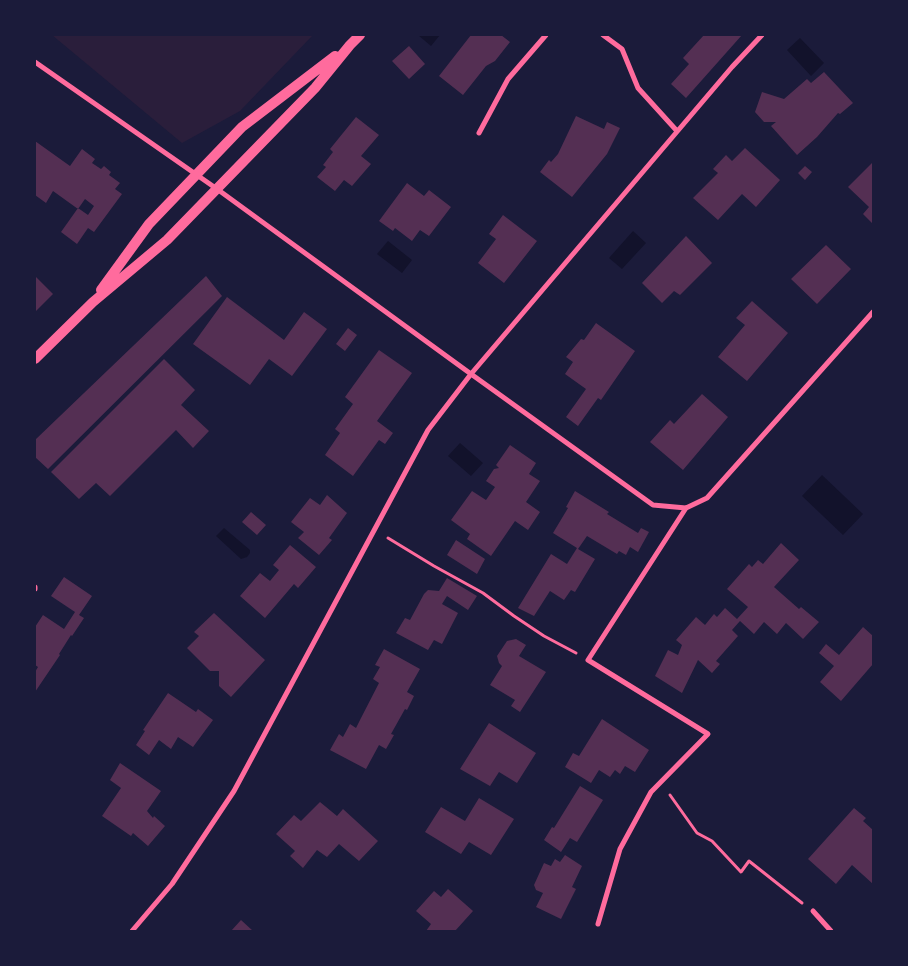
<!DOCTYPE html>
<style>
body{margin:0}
#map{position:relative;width:908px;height:966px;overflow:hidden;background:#1b1b3a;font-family:"DejaVu Sans",sans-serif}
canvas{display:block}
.frame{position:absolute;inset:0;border:36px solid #1b1b3a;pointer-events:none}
</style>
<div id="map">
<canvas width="908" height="966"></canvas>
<div class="frame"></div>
</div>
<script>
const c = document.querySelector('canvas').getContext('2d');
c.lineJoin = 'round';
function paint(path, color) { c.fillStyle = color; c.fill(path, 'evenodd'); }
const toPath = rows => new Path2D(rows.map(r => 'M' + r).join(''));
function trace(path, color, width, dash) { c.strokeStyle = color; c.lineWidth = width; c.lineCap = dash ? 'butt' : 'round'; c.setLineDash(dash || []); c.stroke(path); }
const green = toPath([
 [52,35,313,35,240,111,182,143]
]);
const water = toPath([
 [418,35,440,35,431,46],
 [800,38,824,63,811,76,787,50],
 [633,231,646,243,622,269,609,258],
 [388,241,412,260,402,273,377,254],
 [460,443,483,463,471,476,448,456],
 [822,475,863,514,843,535,802,496],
 [224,528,250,550,250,553,247,557,241,559,216,536]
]);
const building = toPath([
 [471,35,501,35,510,42,495,61,486,66,463,95,439,76],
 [704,35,742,35,686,98,671,84,689,64,683,58],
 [409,46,425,64,409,79,392,61],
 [824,72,853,103,840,114,838,113,817,137,797,155,771,126,776,122,764,122,755,112,762,92,784,99,807,79,811,83],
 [576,116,604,129,607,122,620,128,607,154,572,197,540,172,549,160,551,162,558,154],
 [356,117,379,135,361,156,371,164,352,186,344,180,335,191,317,177,326,167,323,165,333,152,330,149],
 [35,141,70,166,82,149,95,159,92,163,101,169,104,166,111,172,109,175,120,183,115,189,122,194,94,232,88,228,77,244,61,232,78,208,88,215,94,206,85,199,78,209,53,191,46,203,35,195],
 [745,148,780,180,756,207,742,194,718,220,693,198,718,173,713,169,726,155,732,161],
 [873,162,873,224,863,214,869,207,848,187],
 [805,166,812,172,805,180,798,173],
 [407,183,424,196,429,190,451,207,429,236,420,230,412,241,395,228,393,231,379,221],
 [503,215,537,241,504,283,478,263,496,239,489,234],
 [686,236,712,263,680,295,674,291,662,303,642,283],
 [826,245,851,269,817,304,791,279],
 [35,276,53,294,35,312],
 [206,276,222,296,48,469,35,457,35,440],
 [227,297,284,340,304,312,327,329,292,376,269,359,250,385,193,344],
 [752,301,788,333,747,381,718,357,745,325,736,318],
 [596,323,635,351,601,400,598,398,578,426,566,417,586,389,565,374,573,362,566,357,581,339,584,340],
 [348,328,357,335,345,351,336,344],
 [379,350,412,373,377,421,393,433,385,444,379,440,353,476,325,455,340,433,335,429,353,404,345,397],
 [164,359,195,390,181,405,209,431,193,448,176,430,110,496,96,483,79,499,51,472],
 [702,394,728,417,683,470,650,442,670,420,674,424],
 [510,445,536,463,529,474,540,481,526,502,540,512,528,530,515,521,491,556,467,539,470,534,451,520,472,491,486,500,495,487,486,481,494,469,499,468,496,465],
 [575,491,609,512,607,514,638,533,641,528,649,532,638,552,630,547,626,555,619,551,617,554,587,536,578,549,595,559,575,592,571,590,564,600,550,591,534,616,518,608,551,554,567,564,577,548,553,533,568,508,566,507],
 [327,495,347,513,329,538,332,540,319,555,298,538,304,532,291,522,310,498,320,505],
 [251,512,266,525,257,535,242,522],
 [456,540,485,559,477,574,447,555],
 [781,543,799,560,774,587,799,609,801,607,819,622,803,639,786,623,777,634,764,622,754,634,740,621,732,630,738,636,716,661,720,664,712,673,698,660,682,693,655,676,668,650,678,655,682,645,676,640,696,617,705,625,714,614,717,617,725,608,737,619,748,607,727,589,749,564,752,567,758,560,763,564],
 [290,545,316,567,298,588,294,584,265,618,240,596,260,573,270,581,279,570,273,565],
 [64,577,92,596,79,615,84,618,72,636,71,635,59,654,60,655,35,692,35,672,38,667,35,665,35,627,43,615,64,629,75,612,51,596],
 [447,578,477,596,468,610,447,596,442,604,458,613,442,644,434,640,428,650,396,633,405,618,410,620,424,594,428,590,439,591],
 [214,613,265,660,231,697,219,686,219,671,210,671,187,648,199,636,194,632],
 [863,627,873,636,873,664,841,701,820,682,834,666,819,653,826,644,839,655],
 [516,639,526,645,519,656,546,672,520,712,511,706,515,700,490,685,502,666,499,663,497,656,507,641],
 [384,649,420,669,407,692,414,696,407,710,405,709,391,734,394,735,386,749,379,745,366,769,330,750,339,734,343,737,350,724,356,728,361,718,379,683,373,679,380,667,375,665],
 [168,693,196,712,198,709,213,720,193,747,178,737,171,749,159,740,149,755,136,745,145,731,143,730],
 [602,719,649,750,635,772,625,766,620,774,615,770,610,777,599,770,591,783,565,767,573,753,579,756],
 [489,723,536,753,517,783,499,772,490,786,460,769],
 [120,763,161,791,147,811,153,818,154,816,165,826,148,846,133,833,131,836,102,816,121,788,110,780],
 [580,786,603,800,577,842,570,838,561,852,544,840,552,827,554,828],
 [479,798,514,819,491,855,469,842,461,854,425,832,441,807,465,821],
 [320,802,337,816,343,809,378,841,359,861,339,844,327,857,317,850,303,868,290,856,295,851,276,834,294,815,301,821],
 [854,808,866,818,863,821,873,830,873,884,852,865,836,884,808,859],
 [565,855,582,866,572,887,576,889,561,919,536,907,543,893,536,890,534,885,544,863,551,866,555,859,560,862],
 [448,889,473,911,455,931,426,931,431,924,416,911,434,891,441,897],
 [241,920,253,931,231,931]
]);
const path = toPath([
 [388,538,434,566,483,593,514,616,544,636,576,653],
 [670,795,697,833,712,841,741,872,749,861,802,903]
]);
const minor = toPath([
 [603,35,622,49,638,88,677,131],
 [35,62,217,189,471,374,732,67,762,35],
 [479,133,508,79,546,35],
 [35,587,35,589],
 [813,911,831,931],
 [598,924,620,849,651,792,708,734,588,660,686,508],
 [132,931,172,884,234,791,428,430,471,374,653,505,686,508,707,498,873,312]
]);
const secondary = toPath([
 [101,290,149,224,242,127,335,56],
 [35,359,93,302,167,240,315,88,350,45,360,35]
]);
paint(green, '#2a1e3b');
paint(water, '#12122b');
paint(building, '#542f53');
trace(path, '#ff6b9d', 3);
trace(minor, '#ff6b9d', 5);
trace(secondary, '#ff6b9d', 10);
</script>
